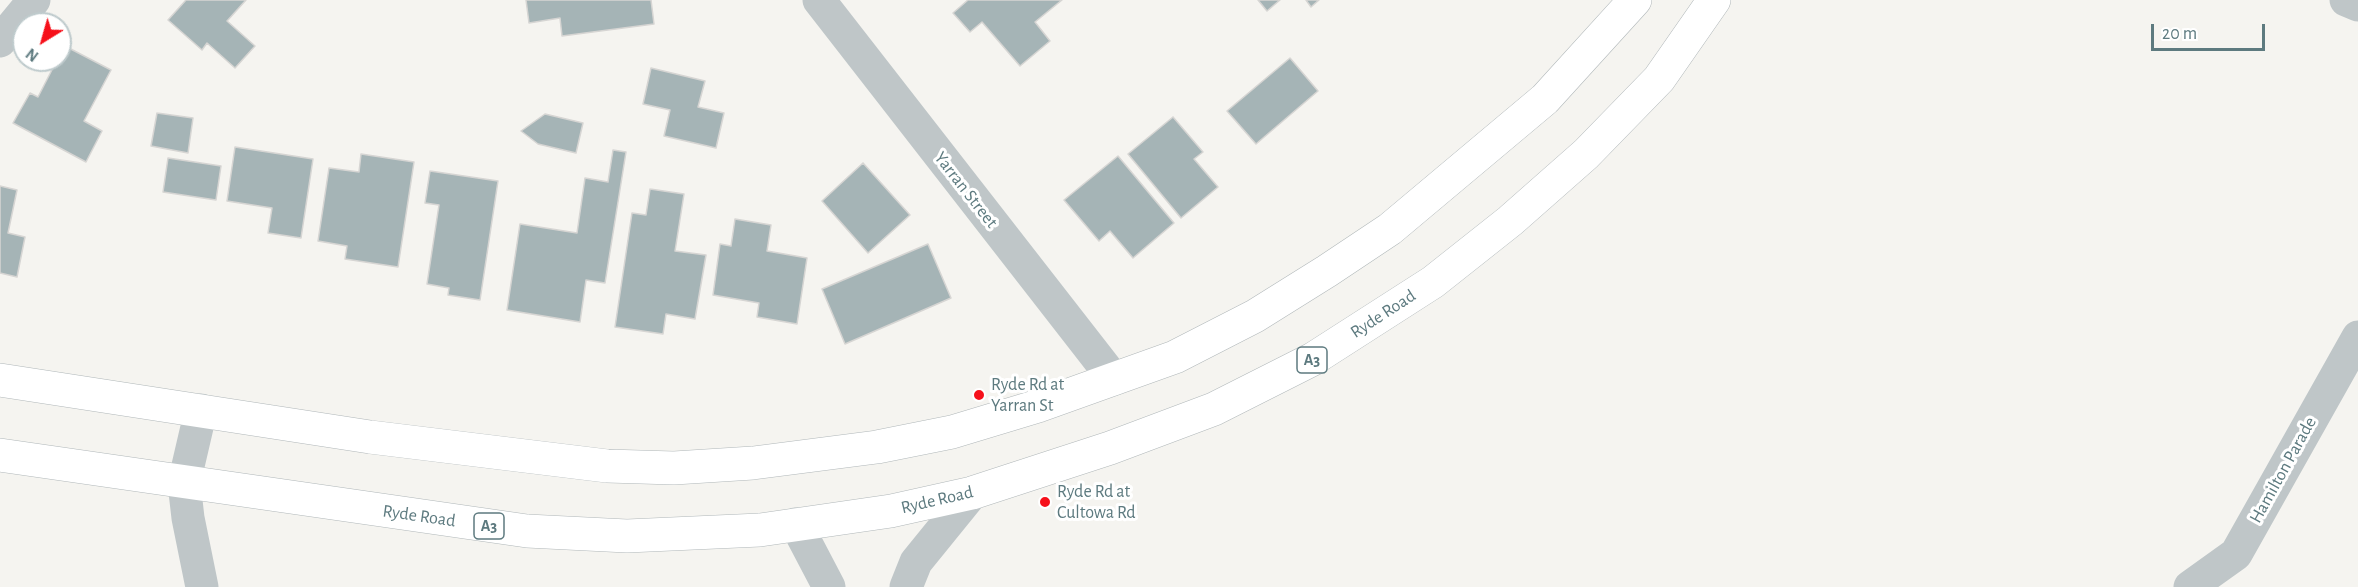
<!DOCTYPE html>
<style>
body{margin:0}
#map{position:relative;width:2358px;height:587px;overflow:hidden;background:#f5f4f0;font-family:"Alegreya Sans",sans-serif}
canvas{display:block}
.north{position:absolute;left:12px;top:12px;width:60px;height:60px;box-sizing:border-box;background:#fff;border:2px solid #becacc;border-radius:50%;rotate:217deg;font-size:16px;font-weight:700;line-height:24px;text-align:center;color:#5d7a7f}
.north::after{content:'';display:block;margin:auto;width:21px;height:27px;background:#f6101a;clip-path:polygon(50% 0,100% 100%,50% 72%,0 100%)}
.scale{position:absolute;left:2151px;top:24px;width:114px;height:27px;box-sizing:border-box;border:3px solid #5d7a7f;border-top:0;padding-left:8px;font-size:18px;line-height:21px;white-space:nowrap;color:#5d7a7f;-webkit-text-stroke:4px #fff;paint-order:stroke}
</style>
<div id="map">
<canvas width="2358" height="587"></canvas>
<div class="north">N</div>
<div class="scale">20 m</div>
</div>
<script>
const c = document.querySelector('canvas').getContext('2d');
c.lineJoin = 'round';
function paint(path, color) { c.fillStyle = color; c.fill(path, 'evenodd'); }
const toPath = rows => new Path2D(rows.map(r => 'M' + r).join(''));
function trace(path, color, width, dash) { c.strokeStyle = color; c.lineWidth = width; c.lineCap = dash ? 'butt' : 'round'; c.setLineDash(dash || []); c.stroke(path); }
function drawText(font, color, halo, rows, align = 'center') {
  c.font = font + ' "Alegreya Sans",sans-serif'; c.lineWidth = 6; c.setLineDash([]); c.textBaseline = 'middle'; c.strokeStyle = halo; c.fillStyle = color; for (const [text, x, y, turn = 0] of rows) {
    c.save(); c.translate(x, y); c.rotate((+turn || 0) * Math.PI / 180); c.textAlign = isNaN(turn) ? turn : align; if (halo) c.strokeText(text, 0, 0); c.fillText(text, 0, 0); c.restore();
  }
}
const building = toPath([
 [186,0,246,0,227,21,255,46,235,68,207,43,202,50,168,20,186,0],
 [526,0,651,0,654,24,562,36,560,18,529,23,526,0],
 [968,0,1062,0,1035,22,1050,41,1020,66,982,22,970,32,953,13,968,0],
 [1258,0,1280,0,1267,11,1258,0],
 [1306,0,1319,0,1311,7,1306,0],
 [65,46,111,70,84,121,102,131,86,162,13,123,30,93,38,97,57,60,60,60,65,46],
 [1290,58,1318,91,1256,144,1227,111,1290,58],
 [651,68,705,81,698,107,724,113,716,148,664,136,670,110,643,104,651,68],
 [157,113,193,118,188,153,151,146,157,113],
 [545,114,583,123,576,153,538,144,521,131,545,114],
 [1173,117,1203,152,1194,159,1218,187,1181,218,1128,154,1173,117],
 [235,147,313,159,301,238,268,233,272,208,227,201,235,147],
 [613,150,626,152,605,283,586,280,580,322,507,310,520,224,577,233,585,178,608,182,613,150],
 [361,154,414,162,398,267,345,259,347,246,318,241,329,168,359,172,361,154],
 [1118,156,1174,223,1133,258,1110,231,1099,241,1064,200,1118,156],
 [168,158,221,166,216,200,163,192,168,158],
 [863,163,910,215,868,253,822,201,863,163],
 [430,171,498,181,480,300,448,295,449,288,427,284,439,205,425,203,430,171],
 [0,186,17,190,8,233,25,237,17,277,0,273,0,186],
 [650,189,684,194,675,251,706,255,695,319,666,314,663,334,615,327,632,213,646,215,650,189],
 [735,219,771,225,767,251,807,258,797,324,757,317,759,303,713,295,720,244,731,246,735,219],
 [928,244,951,298,845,344,822,289,928,244]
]);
const minor = toPath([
 [819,0,1114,379],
 [2346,0,2358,5],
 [0,41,34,0],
 [201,410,184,483,188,518,202,587],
 [796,524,829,587],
 [906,587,916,562,972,493],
 [2190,587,2236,554,2358,337]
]);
const trunk = toPath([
 [0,380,370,437,607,466,674,468,753,463,877,447,952,432,1038,406,1175,357,1255,316,1327,271,1390,229,1545,99,1635,0],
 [0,455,527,531,627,536,760,530,891,511,972,493,1110,448,1214,409,1313,359,1433,282,1510,221,1586,154,1659,79,1714,0]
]);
const markers = [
 [979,395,6,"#f6101a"],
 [1045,502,6,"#f6101a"]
];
const shields = [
 [1312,360,30],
 [489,526,30]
];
const shieldNames = [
 ["A3",1312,360],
 ["A3",489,526]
];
const streetNames = [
 ["Yarran Street",966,190,52],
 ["Ryde Road",1383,314,-33],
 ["Hamilton Parade",2283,470,-61],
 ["Ryde Road",937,500,-13],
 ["Ryde Road",419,516,8]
];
const poiNames = [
 ["Ryde Rd at",991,385],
 ["Yarran St",991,406],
 ["Ryde Rd at",1057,492],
 ["Cultowa Rd",1057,513]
];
paint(building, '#a5b4b6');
trace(building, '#d6d5d3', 1.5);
trace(trunk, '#b0b7b9', 34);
trace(minor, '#bfc6c8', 33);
trace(trunk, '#fff', 33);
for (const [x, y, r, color] of markers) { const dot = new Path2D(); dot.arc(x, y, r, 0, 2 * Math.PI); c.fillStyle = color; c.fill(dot); trace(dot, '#fff', 2); }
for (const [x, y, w] of shields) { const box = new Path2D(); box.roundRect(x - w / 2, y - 13, w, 26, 4.5); c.fillStyle = '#fff'; c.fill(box); trace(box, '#5d7a7f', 1.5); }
drawText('bold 16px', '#5d7a7f', null, shieldNames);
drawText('18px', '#5d7a7f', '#fff', streetNames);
drawText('18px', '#5d7a7f', '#fff', poiNames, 'left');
</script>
